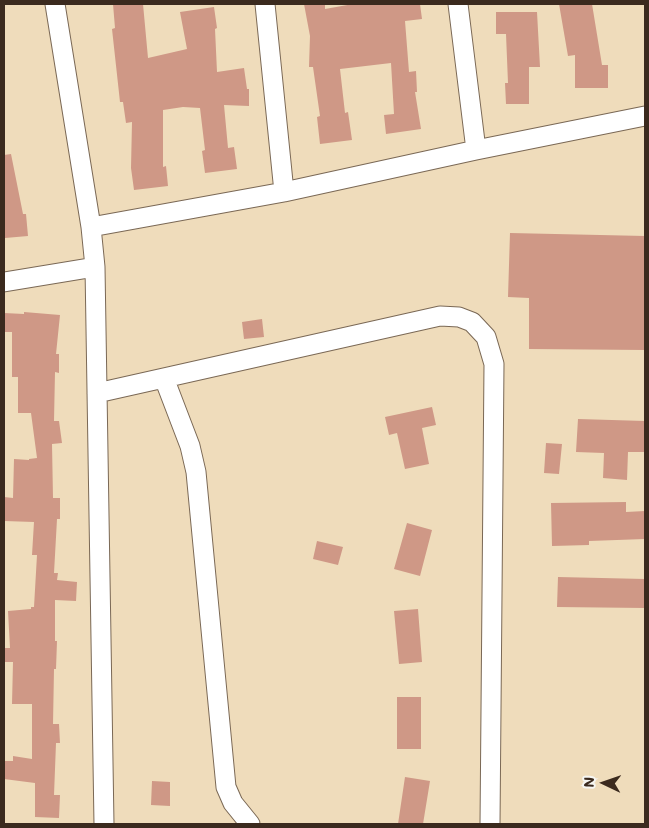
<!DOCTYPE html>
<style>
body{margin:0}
#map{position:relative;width:649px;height:828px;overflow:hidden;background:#efdcbb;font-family:Mali,sans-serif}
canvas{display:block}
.frame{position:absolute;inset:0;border:5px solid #3b2a1e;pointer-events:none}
.north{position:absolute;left:579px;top:758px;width:50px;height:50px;-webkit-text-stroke:4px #f6f6f2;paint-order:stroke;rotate:273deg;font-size:14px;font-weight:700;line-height:20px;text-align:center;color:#3b2a1e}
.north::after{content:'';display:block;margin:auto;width:18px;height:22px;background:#3b2a1e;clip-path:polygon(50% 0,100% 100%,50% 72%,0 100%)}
</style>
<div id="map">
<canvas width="649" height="828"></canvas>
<div class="frame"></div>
<div class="north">N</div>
</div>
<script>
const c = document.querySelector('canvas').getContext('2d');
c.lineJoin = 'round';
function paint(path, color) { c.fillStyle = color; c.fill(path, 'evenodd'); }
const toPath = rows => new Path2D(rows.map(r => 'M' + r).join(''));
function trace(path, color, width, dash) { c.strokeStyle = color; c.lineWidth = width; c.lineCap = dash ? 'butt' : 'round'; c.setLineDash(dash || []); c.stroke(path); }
const building = toPath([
 [113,4,143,4,148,58,187,49,180,12,214,7,217,28,215,29,217,72,244,68,247,89,249,89,249,106,224,105,228,148,234,147,237,169,205,173,202,151,205,150,200,108,183,107,163,110,163,167,166,166,168,186,134,190,131,168,132,122,126,123,123,102,120,102,112,29,115,28],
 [304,4,325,4,325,9,353,4,420,4,422,19,405,21,409,72,416,71,417,92,415,92,421,129,386,134,384,115,394,114,391,63,340,69,345,113,348,112,352,140,320,144,317,117,320,116,313,67,309,67,310,36],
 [559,4,592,4,602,65,608,65,608,88,575,88,575,55,568,56],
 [496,12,537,12,540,67,529,67,529,104,506,104,505,83,508,83,506,34,496,34],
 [11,154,23,214,26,214,28,236,5,238,4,155],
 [510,233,645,236,645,350,529,349,529,298,508,297],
 [24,312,60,315,56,354,59,354,59,373,55,372,54,421,59,421,62,443,52,444,53,498,60,498,60,519,57,519,54,573,58,573,57,580,77,582,76,601,55,600,55,641,57,641,56,669,54,669,53,724,59,724,60,743,56,743,54,795,60,795,59,818,35,817,35,783,4,779,4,761,13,761,13,756,32,759,32,704,12,704,13,662,4,662,4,648,10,648,8,611,31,609,31,607,34,607,37,555,32,555,34,522,4,521,4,497,13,498,14,459,29,460,29,459,37,458,31,413,18,413,18,377,12,377,12,332,4,332,4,313,24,314],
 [262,319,264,337,244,339,242,322],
 [432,407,436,425,422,428,429,464,405,469,397,433,389,435,385,417],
 [578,419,645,421,645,452,628,452,627,480,603,478,604,453,576,452],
 [546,443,562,444,559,474,544,473],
 [626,502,626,512,645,511,645,539,589,541,589,545,552,546,551,503],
 [407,523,432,530,420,576,394,569],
 [317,541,343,547,338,565,313,559],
 [558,577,645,579,645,608,557,607],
 [418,609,422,662,399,664,394,611],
 [397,697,421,697,421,749,397,749],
 [405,777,430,781,423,824,398,824],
 [152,781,170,782,170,806,151,805]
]);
const minor = toPath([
 [55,4,91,227,95,267,104,824],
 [265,4,284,192],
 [458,4,476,150],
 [91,227,284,192,476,150,645,116],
 [4,282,95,267],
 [164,378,190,446,196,472,226,787,233,803,250,824],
 [97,393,440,316,459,317,472,322,486,337,494,364,490,824]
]);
paint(building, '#cf9886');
trace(minor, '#7a6855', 21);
trace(minor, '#fff', 19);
</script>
